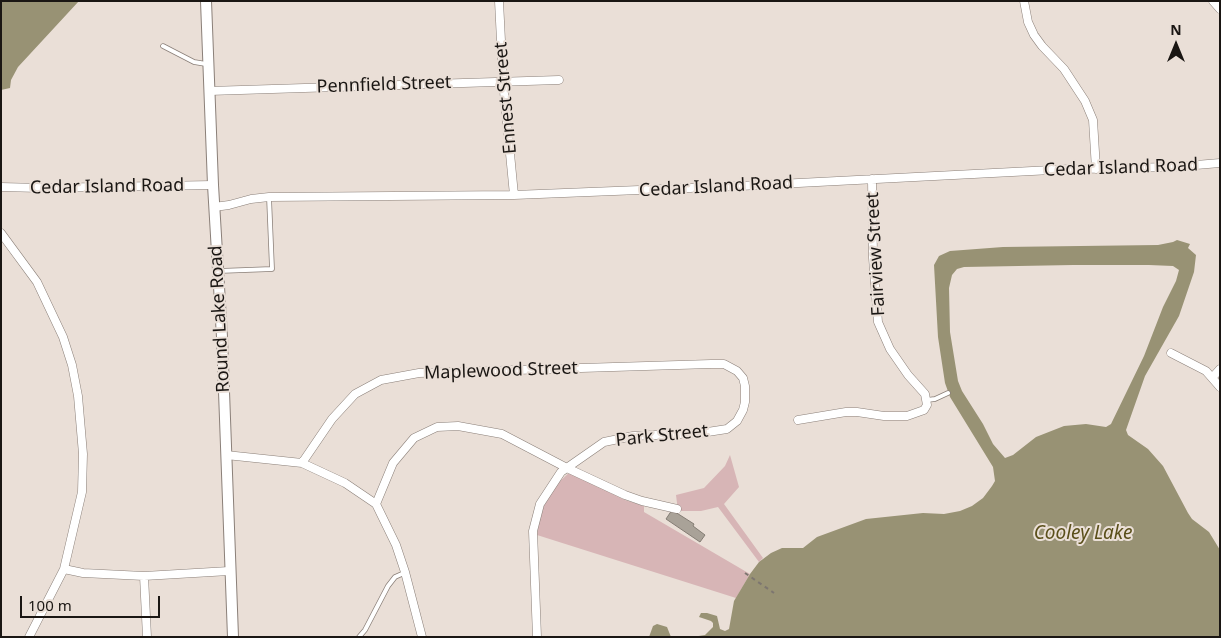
<!DOCTYPE html>
<style>
body{margin:0}
#map{position:relative;width:1221px;height:638px;overflow:hidden;background:#eadfd7;font-family:"Noto Sans",sans-serif}
canvas{display:block}
.frame{position:absolute;inset:0;border:2px solid #1a1613;pointer-events:none}
.north{position:absolute;left:1151px;top:20px;width:50px;height:50px;-webkit-text-stroke:4px #eadfd7;paint-order:stroke;rotate:0deg;font-size:14px;font-weight:700;line-height:20px;text-align:center;color:#1a1613}
.north::after{content:'';display:block;margin:auto;width:18px;height:22px;background:#1a1613;clip-path:polygon(50% 0,100% 100%,50% 72%,0 100%)}
.scale{position:absolute;left:20px;top:596px;width:140px;height:22px;box-sizing:border-box;border:2px solid #1a1613;border-top:0;padding-left:6px;font-size:15px;line-height:18px;white-space:nowrap;color:#1a1613;-webkit-text-stroke:4px #eadfd7;paint-order:stroke}
</style>
<div id="map">
<canvas width="1221" height="638"></canvas>
<div class="frame"></div>
<div class="north">N</div>
<div class="scale">100 m</div>
</div>
<script>
const c = document.querySelector('canvas').getContext('2d');
c.lineJoin = 'round';
function paint(path, color) { c.fillStyle = color; c.fill(path, 'evenodd'); }
const toPath = rows => new Path2D(rows.map(r => 'M' + r).join(''));
function trace(path, color, width, dash) { c.strokeStyle = color; c.lineWidth = width; c.lineCap = dash ? 'butt' : 'round'; c.setLineDash(dash || []); c.stroke(path); }
function drawText(font, color, halo, rows, align = 'center') {
  c.font = font + ' "Noto Sans",sans-serif'; c.lineWidth = 4; c.setLineDash([]); c.textBaseline = 'middle'; c.strokeStyle = halo; c.fillStyle = color; for (const [text, x, y, turn = 0] of rows) {
    c.save(); c.translate(x, y); c.rotate((+turn || 0) * Math.PI / 180); c.textAlign = isNaN(turn) ? turn : align; if (halo) c.strokeText(text, 0, 0); c.fillText(text, 0, 0); c.restore();
  }
}
const green = toPath([
 [730,455,739,487,724,504,763,558,759,562,718,507,701,511,678,511,676,495,704,488,725,466],
 [570,472,625,500,644,506,644,512,750,574,736,598,537,535,540,516,546,500,559,482]
]);
const water = toPath([
 [1,1,79,1,18,67,11,80,10,88,1,90],
 [1177,240,1190,244,1188,248,1196,255,1194,272,1179,316,1145,376,1126,430,1128,435,1148,449,1163,466,1188,513,1192,519,1209,532,1220,550,1220,637,692,637,705,635,713,627,713,623,711,621,699,617,701,613,707,613,717,616,720,629,725,631,729,629,734,601,750,574,759,562,771,553,782,548,803,548,817,537,866,519,923,513,944,514,960,511,972,506,983,498,992,486,995,481,993,467,950,397,945,383,938,337,934,265,939,256,950,251,1003,247,1158,245,1173,242],
 [1073,265,1149,265,1173,266,1179,270,1176,281,1163,307,1144,356,1111,424,1106,427,1086,424,1064,426,1036,437,1013,455,1005,458,993,444,983,424,962,391,958,381,950,332,949,288,952,275,957,269,964,267],
 [657,624,667,627,671,637,649,637,653,626]
]);
const building = toPath([
 [672,510,694,524,693,526,705,535,700,542,666,519,672,510]
]);
const path = toPath([
 [745,573,774,593]
]);
const service = toPath([
 [163,46,194,62,206,64],
 [219,271,272,269,269,197],
 [927,400,935,399,948,393],
 [359,637,365,630,388,586,395,577,404,573]
]);
const minor = toPath([
 [499,1,503,81,514,195],
 [1024,1,1028,22,1034,35,1042,46,1064,69,1085,101,1093,120,1096,169],
 [1213,1,1220,9],
 [209,91,559,80],
 [1,187,40,188,213,185],
 [214,207,229,205,251,199,269,197,514,195,740,186,1071,169,1172,167,1220,163],
 [1,233,37,282,63,337,72,365,78,396,83,454,82,492,64,569,29,637],
 [1171,353,1206,371,1220,387],
 [1212,378,1220,369],
 [798,420,846,412,857,412,884,416,907,416,924,410,927,405,925,394,908,375,890,349,878,322,873,258,872,179],
 [226,455,302,463,345,483,376,504,396,545,405,572,422,637],
 [302,463,332,419,355,394,381,380,419,373,711,364,724,364,737,371,743,378,745,386,745,402,743,410,737,421,727,429,701,433,633,436,604,442,561,472,540,504,533,531,537,637],
 [376,504,393,463,414,438,437,427,458,426,502,434,567,468,625,495,642,501,677,509],
 [64,569,83,573,144,576,229,571],
 [144,576,147,637]
]);
const tertiary = toPath([
 [206,1,213,185,222,337,233,637]
]);
const streetNames = [
 ["Pennfield Street",384,85,-2],
 ["Ennest Street",506,98,-95],
 ["Cedar Island Road",1121,168,-2],
 ["Cedar Island Road",107,187,-1],
 ["Cedar Island Road",716,187,-3],
 ["Fairview Street",876,254,-93],
 ["Round Lake Road",220,319,-93],
 ["Maplewood Street",501,371,-2],
 ["Park Street",662,436,-6]
];
const waterNames = [
 ["Cooley Lake",1083,534]
];
paint(green, '#d7b5b6');
paint(water, '#989274');
paint(building, '#a9a298');
trace(building, '#837c73', 1);
trace(service, '#8a7f78', 5.5);
trace(minor, '#8a7f78', 9);
trace(tertiary, '#8a7f78', 12);
trace(path, '#7d7670', 2, [4, 4]);
trace(service, '#fff', 4);
trace(minor, '#fff', 8);
trace(tertiary, '#fff', 10);
drawText('18px', '#1a1613', '#eadfd7', streetNames);
drawText('italic 19px', '#5a4f1a', '#eadfd7', waterNames);
</script>
